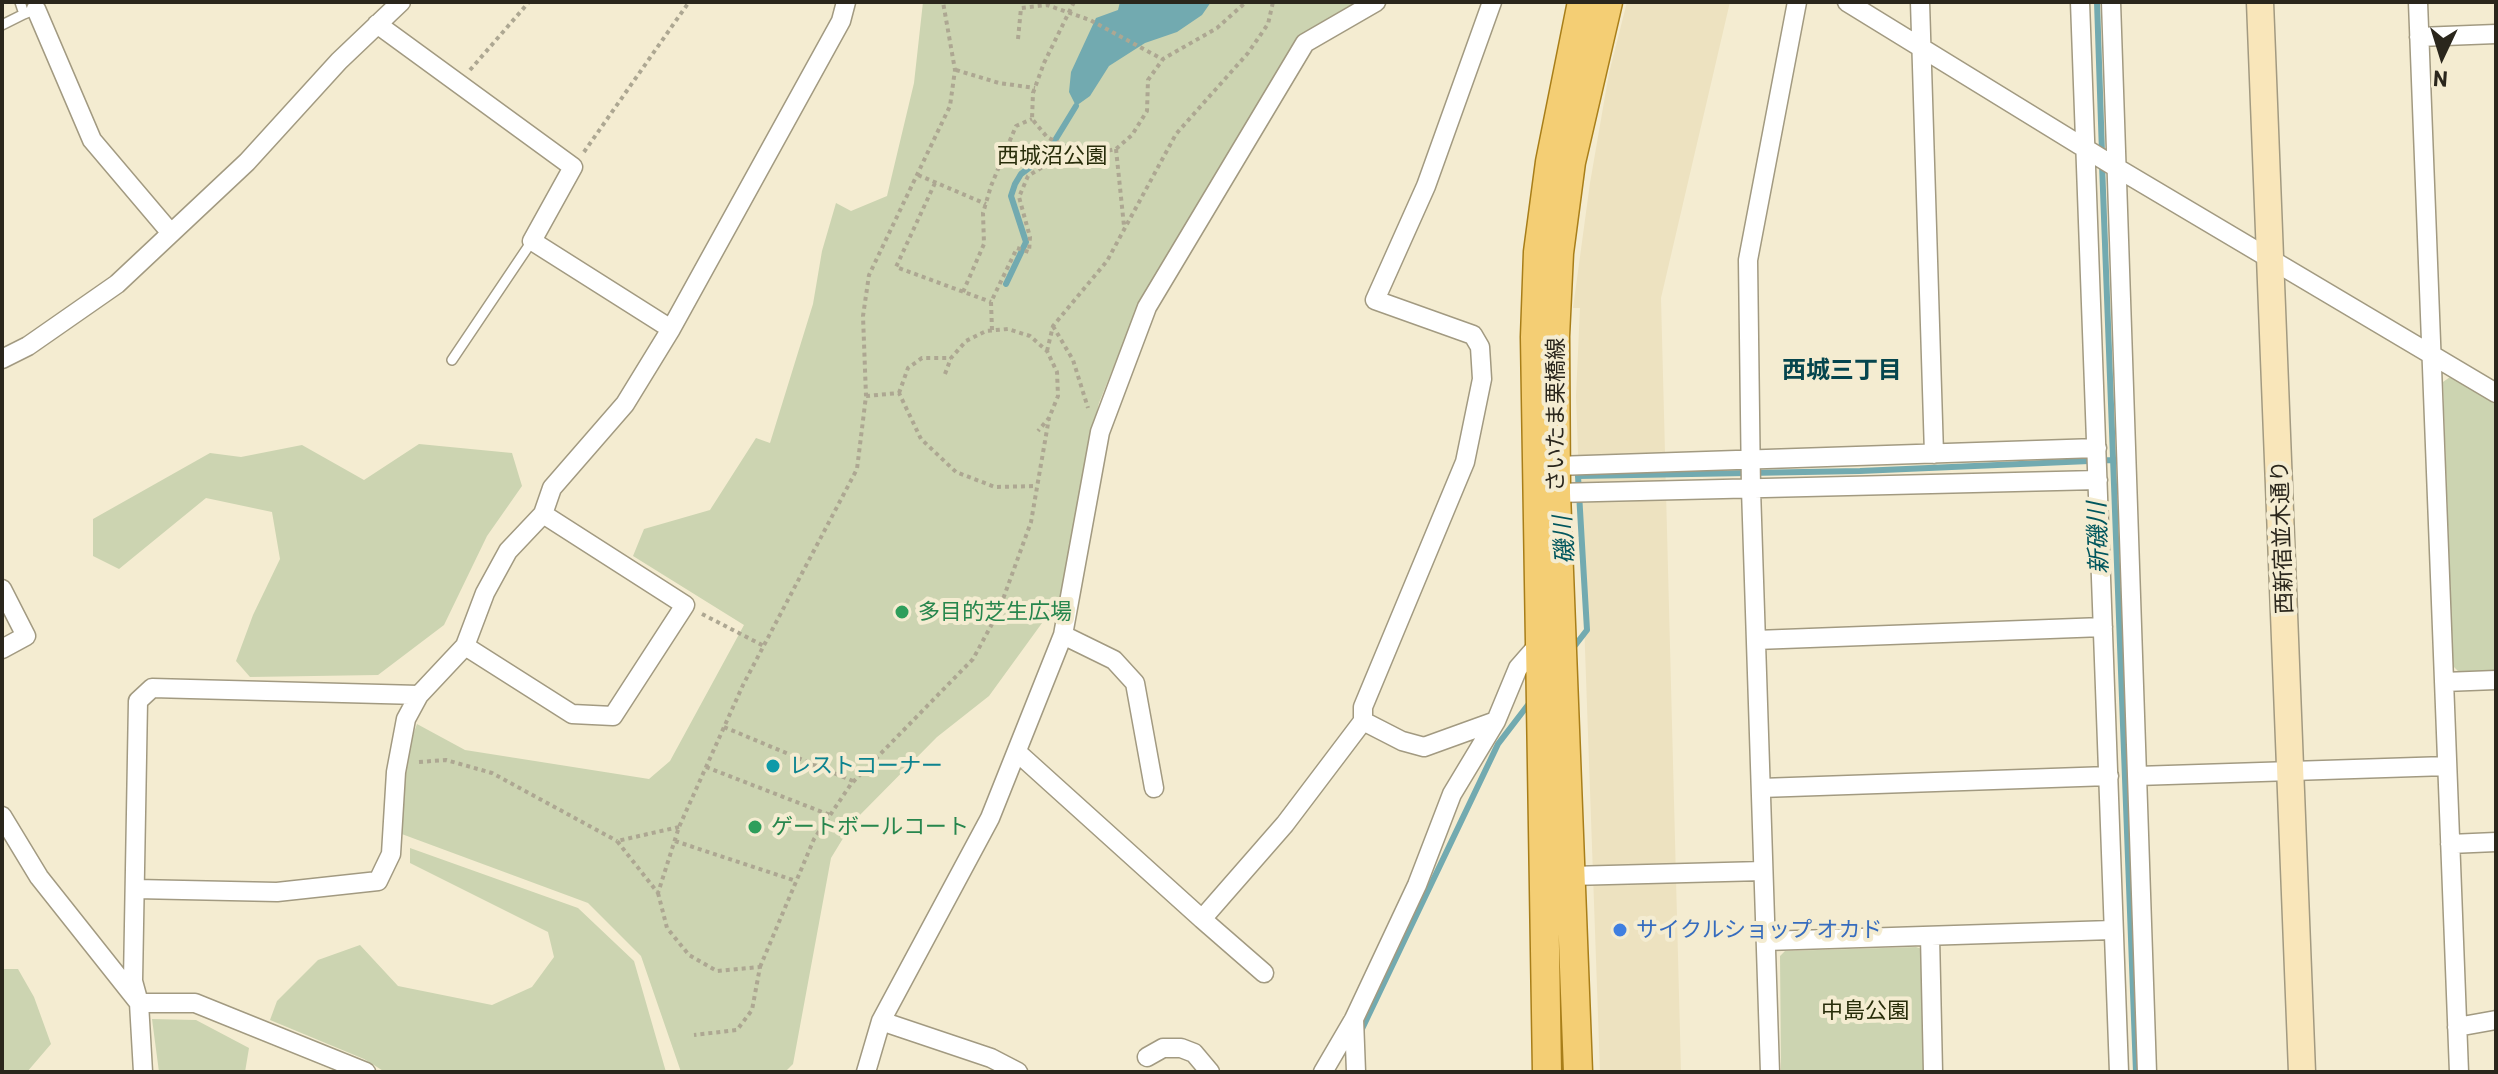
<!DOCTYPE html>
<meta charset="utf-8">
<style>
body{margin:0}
#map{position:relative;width:2498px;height:1074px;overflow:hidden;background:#f4ecd1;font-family:Barlow,sans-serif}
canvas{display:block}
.frame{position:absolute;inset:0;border:4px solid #2a261c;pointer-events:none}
.north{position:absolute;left:2402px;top:16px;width:80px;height:80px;-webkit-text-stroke:6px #f4ecd1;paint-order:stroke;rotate:184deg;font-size:22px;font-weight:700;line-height:32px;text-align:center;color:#2a261c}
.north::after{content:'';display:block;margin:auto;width:28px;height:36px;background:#2a261c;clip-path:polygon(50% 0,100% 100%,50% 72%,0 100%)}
</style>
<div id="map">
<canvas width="2498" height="1074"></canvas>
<div class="frame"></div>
<div class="north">N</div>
</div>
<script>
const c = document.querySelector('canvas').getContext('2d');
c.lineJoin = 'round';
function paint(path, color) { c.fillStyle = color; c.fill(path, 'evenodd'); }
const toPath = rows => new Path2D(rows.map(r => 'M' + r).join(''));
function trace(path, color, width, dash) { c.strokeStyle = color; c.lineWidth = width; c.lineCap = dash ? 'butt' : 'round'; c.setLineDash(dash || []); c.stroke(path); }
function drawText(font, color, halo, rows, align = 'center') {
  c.font = font + ' Barlow,"Noto Sans JP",sans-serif'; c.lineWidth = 8; c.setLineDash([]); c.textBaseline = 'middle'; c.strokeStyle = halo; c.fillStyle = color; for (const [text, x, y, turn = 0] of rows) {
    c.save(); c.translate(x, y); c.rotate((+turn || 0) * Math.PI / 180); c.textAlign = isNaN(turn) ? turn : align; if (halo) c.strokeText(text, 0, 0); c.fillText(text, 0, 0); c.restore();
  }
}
const built = toPath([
 [1627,2,1730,2,1661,298,1681,1072,1600,1072,1576,396,1580,308,1573,308,1590,183,1609,73]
]);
const green = toPath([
 [923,2,1356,2,1298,36,1136,311,1099,403,1085,462,1066,590,989,696,937,737,853,822,831,858,793,1064,785,1072,681,1072,641,956,588,903,399,833,402,764,417,724,465,750,649,779,670,761,744,625,633,556,644,529,710,510,756,438,770,443,813,304,822,251,836,203,851,211,887,196,914,83],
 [2450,377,2496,404,2496,673,2462,675,2453,666,2443,382],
 [419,444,512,453,522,486,487,536,444,625,378,675,250,677,236,661,253,615,280,559,272,512,206,498,119,569,93,556,93,519,210,453,241,457,302,445,364,480],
 [410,848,578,908,634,961,666,1072,385,1072,364,1059,270,1020,277,1001,318,960,360,945,398,986,492,1005,532,987,554,957,548,932,410,863],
 [1916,947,1922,949,1930,1072,1781,1072,1780,956,1785,951],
 [2,969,18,969,34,997,51,1044,27,1072,2,1072],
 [152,1019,196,1020,249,1048,245,1072,159,1072]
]);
const water = toPath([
 [1120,2,1211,2,1202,15,1177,32,1145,43,1109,66,1090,96,1076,106,1069,92,1071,72,1096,18,1118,10]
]);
const stream = toPath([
 [2097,2,2102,153],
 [2102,164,2136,1072],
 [1006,284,1026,242,1011,196,1015,184,1021,174,1046,155,1076,106],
 [1573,648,1587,630,1578,476,1860,471,2112,460],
 [1361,1031,1498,744,1531,701]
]);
const path = toPath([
 [1074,2,1044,63,1033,93,1032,119,1047,137,1084,156,1116,149,1132,135,1147,111,1148,80,1163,59,1217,28,1246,2],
 [1018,39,1021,8,1047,5,1090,20,1162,59],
 [470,70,529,2],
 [956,70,999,83,1035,88],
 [1116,149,1124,226],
 [584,152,689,2],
 [918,175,986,204],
 [935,183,896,267,991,302],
 [963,292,984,244,983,213,991,186,1016,126,1032,119],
 [1053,326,1073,360,1088,408],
 [992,330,991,302,1017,248,1029,252,1030,237,1019,197,1028,176,1069,151],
 [1047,351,1053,326,1107,261,1176,134,1248,53,1268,24,1273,2],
 [945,374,951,358,966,341,986,331,1008,329,1030,336,1047,351,1057,372,1058,396,1049,418,1038,431],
 [899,393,908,368,922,358,951,358],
 [866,396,899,393,921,439,956,472,995,487,1037,486],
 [702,614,764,646],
 [724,727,853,781],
 [419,762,446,760,492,773,617,841],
 [706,767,830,815],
 [679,827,617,841,658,893,679,827,743,685,857,469,866,396,863,316,869,275,950,106,955,70,943,2],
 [675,841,796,881],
 [658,893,667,928,689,955,717,971,760,967,752,1010,737,1030,694,1035],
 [760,967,814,839,851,784,973,659,998,613,1031,522,1049,418]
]);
const lane = toPath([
 [20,2,24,14,36,9],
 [2,25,24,14],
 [452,360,532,241]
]);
const street = toPath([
 [1847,2,2117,168,2496,393],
 [1920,2,1934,454],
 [2080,2,2119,1072],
 [2111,2,2147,1072],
 [2418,2,2459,1072],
 [36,9,92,140,170,232],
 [377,24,573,167,532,241,671,329],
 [2419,37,2496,34],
 [2,359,28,346,117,284,247,162,339,61,401,2],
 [1556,466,2097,448],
 [1556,493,2098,480],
 [2,589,26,636,2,649],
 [1063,635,1114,660,1135,683,1154,788],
 [1756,640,2103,627],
 [465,646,572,714,613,716,685,605,543,514],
 [2444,682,2496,680],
 [1363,721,1363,707,1465,462,1482,379,1480,347,1473,335,1375,300,1426,186,1492,2],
 [1018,753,1202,919,1285,824,1363,721,1402,741,1424,747,1496,721],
 [2137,776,2447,766],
 [1761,788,2109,776],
 [2,816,39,877,139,1003,195,1003,366,1072],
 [2450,844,2496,842],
 [1570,876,1763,871],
 [136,889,277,892,378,881,391,854,396,772,406,719,419,695,465,646,485,593,508,551,543,514,552,488,625,404,671,329,841,21,846,2],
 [1202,919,1264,973],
 [1930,936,1933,1072],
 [1766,941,2112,930],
 [1354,1019,1356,1072],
 [881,1021,991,1058,1018,1072],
 [2457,1027,2496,1020],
 [1147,1057,1163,1048,1181,1048,1194,1053,1210,1072],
 [143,1072,139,1003,133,981,138,701,152,688,419,695],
 [866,1072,881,1021,990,818,1063,635,1100,432,1147,307,1305,43,1376,2],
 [1323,1072,1354,1019,1417,885,1452,794,1496,721,1518,668,1539,644],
 [1770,1072,1751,489,1748,260,1797,2]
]);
const secondary = toPath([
 [2260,2,2302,1072]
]);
const primary = toPath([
 [1547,1072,1535,337,1538,252,1550,162,1582,2],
 [1578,1072,1556,493,1555,336,1559,253,1571,162,1608,2]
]);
const markers = [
 [902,612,8,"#2e9e5b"],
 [773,766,8,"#0f9aa8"],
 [755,827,8,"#2e9e5b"],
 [1620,930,8,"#3f7fe0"]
];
const parkNames = [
 ["西城沼公園",1052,156],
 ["中島公園",1865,1011]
];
const streetNames = [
 ["さいたま栗橋線",1556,415,-90],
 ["西新宿並木通り",2282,537,-92]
];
const leisureNames = [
 ["多目的芝生広場",918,612],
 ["ゲートボールコート",771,827]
];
const cultureNames = [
 ["レストコーナー",789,766]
];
const shopNames = [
 ["サイクルショップ オカド",1636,930]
];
const neighbourhoodNames = [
 ["西城三丁目",1842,370]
];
const waterNames = [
 ["新磯川",2098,538,-92],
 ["磯川",1564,540,-94]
];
paint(built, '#ede2c0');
paint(green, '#ccd4b1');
paint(water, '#72aab0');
trace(stream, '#72aab0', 6);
trace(lane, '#a29a81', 12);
trace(street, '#a29a81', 21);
trace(secondary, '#a29a81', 29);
trace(primary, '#a87e19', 31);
trace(path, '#ada792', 4, [4, 4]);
trace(lane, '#fff', 9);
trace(street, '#fff', 18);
trace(secondary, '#f9e6ba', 26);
trace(primary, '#f4ce74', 28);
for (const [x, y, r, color] of markers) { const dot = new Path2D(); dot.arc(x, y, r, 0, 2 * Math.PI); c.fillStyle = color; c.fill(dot); trace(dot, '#f4ecd1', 3); }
drawText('22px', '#282d0a', '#f4ecd1', parkNames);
drawText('22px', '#2a261c', '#f4ecd1', streetNames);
drawText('22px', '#27864d', '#f4ecd1', leisureNames, 'left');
drawText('22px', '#0d838f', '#f4ecd1', cultureNames, 'left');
drawText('22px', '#366cbe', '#f4ecd1', shopNames, 'left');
drawText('bold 24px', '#05454e', '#f4ecd1', neighbourhoodNames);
drawText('italic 24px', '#00565d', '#f4ecd1', waterNames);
</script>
